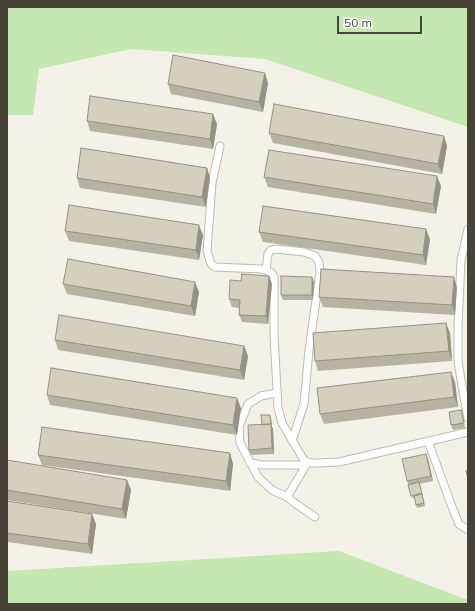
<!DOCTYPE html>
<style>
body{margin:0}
#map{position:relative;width:475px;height:611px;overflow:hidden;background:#f4f2e8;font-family:Mulish,sans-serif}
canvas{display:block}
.frame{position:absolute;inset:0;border:8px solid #474337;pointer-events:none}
.scale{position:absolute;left:337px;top:16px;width:85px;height:18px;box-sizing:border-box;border:2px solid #474337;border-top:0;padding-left:5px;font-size:12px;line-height:14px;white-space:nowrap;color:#474337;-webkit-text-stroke:3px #fff;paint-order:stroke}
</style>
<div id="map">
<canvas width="475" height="611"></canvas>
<div class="frame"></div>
<div class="scale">50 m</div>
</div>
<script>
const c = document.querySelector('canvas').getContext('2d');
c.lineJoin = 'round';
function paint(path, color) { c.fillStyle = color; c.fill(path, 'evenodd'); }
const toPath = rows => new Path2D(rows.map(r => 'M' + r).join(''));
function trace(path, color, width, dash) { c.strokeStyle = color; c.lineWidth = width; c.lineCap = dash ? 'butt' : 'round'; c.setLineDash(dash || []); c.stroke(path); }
const green = toPath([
 [7,7,468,7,468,127,265,59,131,49,39,69,33,115,7,115],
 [339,551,468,600,468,604,7,604,7,571]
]);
const service = toPath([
 [220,146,212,183,207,251,210,261,212,265,215,267,261,269,266,270,272,273,274,277,274,335,278,408,282,423,302,457,305,461,311,463,318,463,339,462,468,432],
 [468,229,461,260,458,325,458,361,463,392,468,418],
 [266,270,268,254,271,250,276,249,304,252,315,256,319,262,320,272,309,350,304,404,292,441],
 [276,393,261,396,248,404,239,427,240,443,258,477,272,490,287,497,296,504,315,517],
 [428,441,452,507,459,524,468,530],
 [250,463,263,465,306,465],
 [287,497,308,462]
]);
const wall = toPath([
 [265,73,268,83,263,112,171,94,168,84],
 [87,121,217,124,213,149,90,131],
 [269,133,444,136,447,146,442,174,273,143],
 [207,168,210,178,206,207,80,188,77,178],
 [264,177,441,186,436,214,268,187],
 [65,231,203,235,199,260,69,241],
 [259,232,430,239,426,265,263,242],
 [314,282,313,300,283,300,281,295],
 [63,284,199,292,195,316,67,294],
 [272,284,268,324,242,322,239,315,239,308,232,307,229,299],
 [457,287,455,315,323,307,319,297],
 [450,333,452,361,318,371,315,361],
 [55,340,244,346,248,356,244,380,58,350],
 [455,382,458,407,324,424,320,414],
 [47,395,241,408,237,435,50,405],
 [461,410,463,415,465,428,453,430,451,425],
 [271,418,272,427,273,429,274,454,251,455,249,450,262,425],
 [230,453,233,464,230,491,42,465,38,455],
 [426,454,428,459,433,481,420,484,425,506,417,508,414,498,412,498,407,481],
 [7,460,127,480,131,490,126,519,7,500],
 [7,501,92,514,96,524,92,554,7,542]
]);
const shadedWall = toPath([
 [265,73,268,83,263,112,259,102],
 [213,114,217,124,213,149,210,139],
 [444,136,447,146,442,174,438,164],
 [207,168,210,178,206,207,202,197],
 [437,176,441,186,436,214,433,204],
 [199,225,203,235,199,260,196,250],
 [426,229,430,239,426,265,423,255],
 [269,276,272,284,268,324,266,316],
 [312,277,314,282,313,300,312,295],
 [454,277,457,287,455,315,452,305],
 [195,282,199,292,195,316,191,306],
 [446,323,450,333,452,361,449,351],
 [244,346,248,356,244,380,240,370],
 [451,372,455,382,458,407,454,397],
 [237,398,241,408,237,435,233,425],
 [270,415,271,418,272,427,273,429,274,454,272,448],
 [230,453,233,464,230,491,226,481],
 [426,454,428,459,433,481,431,476],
 [127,480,131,490,126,519,122,509],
 [92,514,96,524,92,554,88,544]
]);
const building = toPath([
 [173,55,265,73,259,102,168,84,173,55],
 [90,96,213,114,210,139,87,121,90,96],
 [274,104,444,136,438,164,269,133,274,104],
 [81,148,207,168,202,197,77,178,81,148],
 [269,150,437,176,433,204,264,177,269,150],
 [69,205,199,225,196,250,65,231,69,205],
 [263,206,426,229,423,255,259,232,263,206],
 [68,259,195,282,191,306,63,284,68,259],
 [321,269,454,277,452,305,319,297,321,269],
 [242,274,269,276,266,316,239,315,240,300,229,299,230,280,241,281,242,274],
 [281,276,312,277,312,295,281,295,281,276],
 [59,315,244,346,240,370,55,340,59,315],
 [446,323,449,351,315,361,313,333,446,323],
 [51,368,237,398,233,425,47,395,51,368],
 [451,372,454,397,320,414,317,388,451,372],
 [461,410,464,423,451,425,449,412,461,410],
 [261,415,270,415,271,424,262,425,261,415],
 [271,424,272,448,249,450,248,425,271,424],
 [42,427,230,453,226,481,38,455,42,427],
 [426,454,431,476,407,481,402,459,426,454],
 [7,460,127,480,122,509,7,490,7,460],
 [466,471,468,471,468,479,466,471],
 [419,482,422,493,411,496,408,485,419,482],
 [422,494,424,503,416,505,414,496,422,494],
 [7,501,92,514,88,544,7,533,7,501]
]);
paint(green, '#c5e7b1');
trace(service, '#bfbcab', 9);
trace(service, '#fff', 7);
paint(wall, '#b7b3a3');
paint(shadedWall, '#959284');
paint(building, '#d5d0bd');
trace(building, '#959284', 1);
</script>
